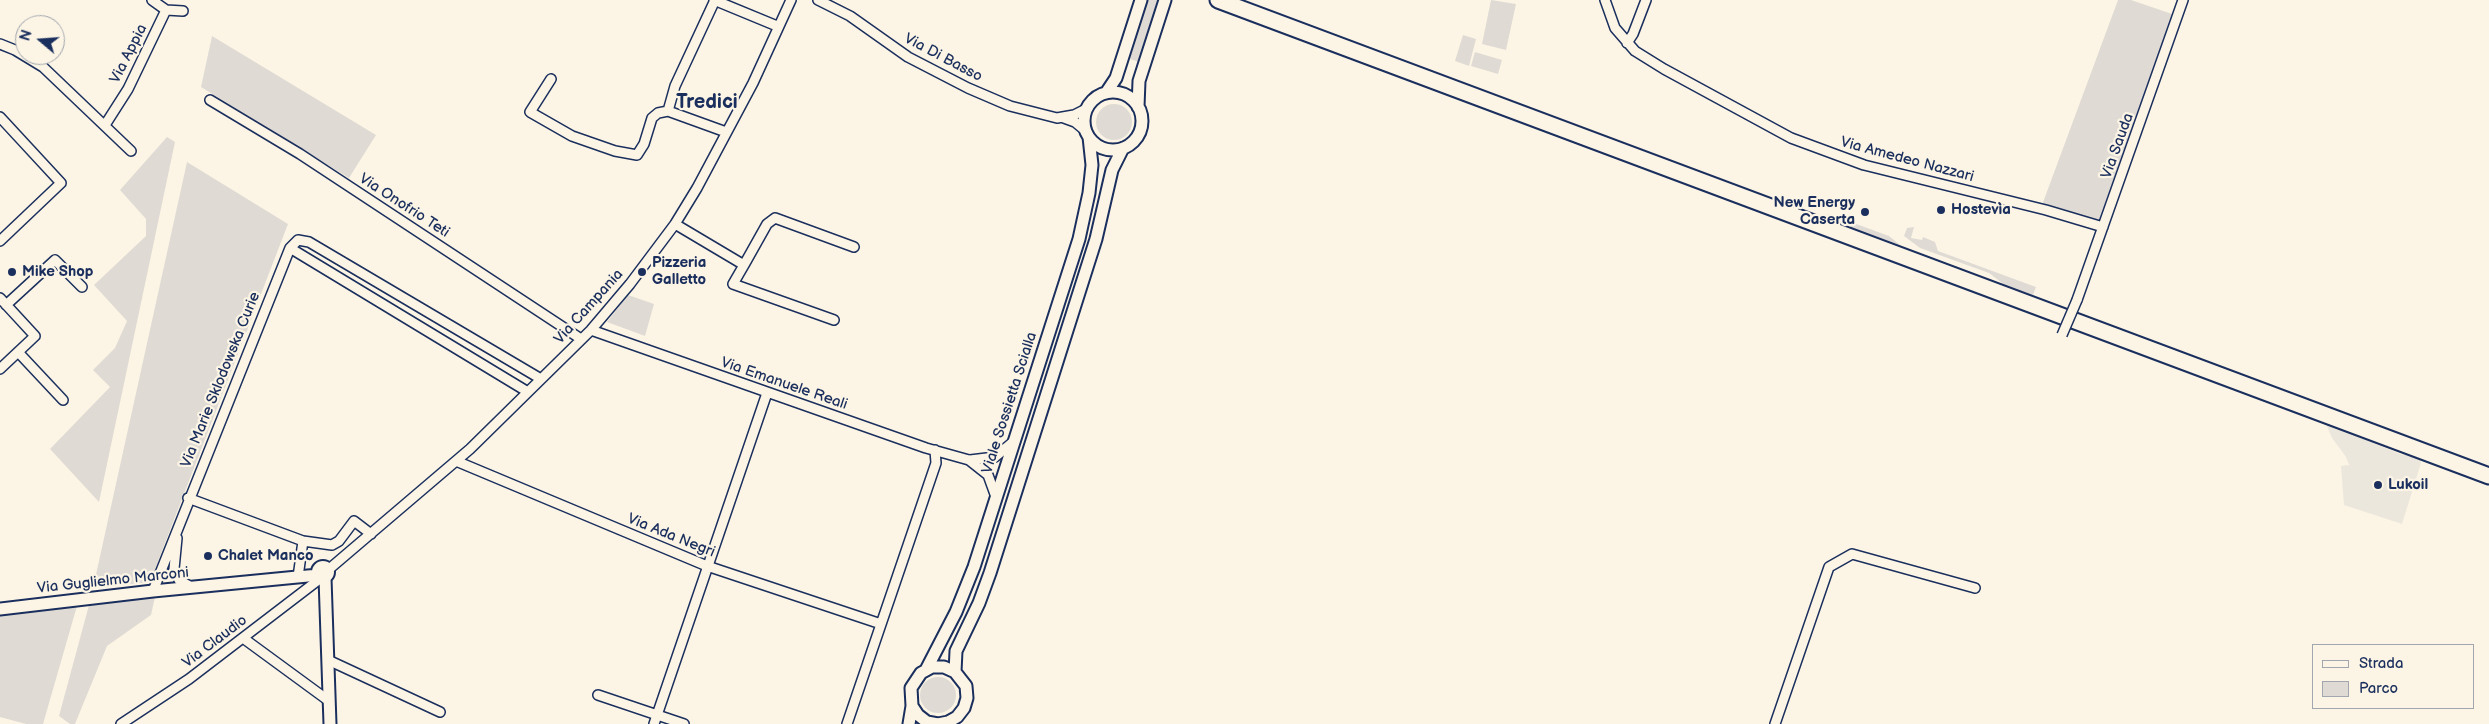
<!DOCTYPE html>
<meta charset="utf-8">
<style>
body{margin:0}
#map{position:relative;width:2489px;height:724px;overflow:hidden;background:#fcf5e5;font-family:"Balsamiq Sans",sans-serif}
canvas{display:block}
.legend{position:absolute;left:2312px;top:644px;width:162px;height:65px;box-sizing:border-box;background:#fcf5e5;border:1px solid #a2a6af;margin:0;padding:6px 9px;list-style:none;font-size:15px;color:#1b2f5e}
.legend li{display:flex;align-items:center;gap:10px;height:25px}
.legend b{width:25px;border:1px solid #a2a6af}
.north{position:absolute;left:15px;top:15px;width:50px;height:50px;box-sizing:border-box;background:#fcf5e5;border:1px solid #a2a6af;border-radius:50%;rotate:288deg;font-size:14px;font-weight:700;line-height:20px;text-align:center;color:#1b2f5e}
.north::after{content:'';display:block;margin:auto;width:18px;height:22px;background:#1b2f5e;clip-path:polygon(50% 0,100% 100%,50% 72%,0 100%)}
</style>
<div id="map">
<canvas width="2489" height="724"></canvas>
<ul class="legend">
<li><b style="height:6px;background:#fcf5e5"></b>Strada</li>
<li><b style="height:14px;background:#dfdbd4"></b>Parco</li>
</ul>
<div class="north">N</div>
</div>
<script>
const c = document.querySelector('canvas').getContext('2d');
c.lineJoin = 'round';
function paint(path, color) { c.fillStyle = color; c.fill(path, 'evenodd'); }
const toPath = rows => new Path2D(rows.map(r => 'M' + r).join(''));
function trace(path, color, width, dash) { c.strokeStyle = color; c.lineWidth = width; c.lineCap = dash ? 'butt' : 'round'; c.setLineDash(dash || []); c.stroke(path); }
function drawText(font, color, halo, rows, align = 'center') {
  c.font = font + ' "Balsamiq Sans",sans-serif'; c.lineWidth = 4.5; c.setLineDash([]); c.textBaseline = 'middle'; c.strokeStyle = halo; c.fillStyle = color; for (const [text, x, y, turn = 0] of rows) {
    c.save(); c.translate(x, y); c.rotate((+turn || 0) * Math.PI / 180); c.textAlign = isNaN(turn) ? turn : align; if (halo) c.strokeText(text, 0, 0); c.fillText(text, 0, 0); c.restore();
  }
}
const built = toPath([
 [2326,424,2400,454,2419,458,2421,463,2402,524,2344,505,2341,466,2349,465,2346,457,2332,438]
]);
const green = toPath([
 [1147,0,1161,0,1139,62,1127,58],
 [1491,0,1516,4,1506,50,1482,44],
 [2118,0,2131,0,2175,15,2103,218,2098,220,2042,205],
 [1463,35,1476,39,1469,66,1455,61],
 [212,36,376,135,349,178,201,87],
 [1475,52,1502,60,1498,74,1471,66],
 '1096 122a18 18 0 1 1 36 0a18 18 0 1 1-36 0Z',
 [167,137,175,142,99,502,50,449,110,387,93,370,115,348,127,321,94,285,146,236,146,219,120,190],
 [187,162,288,224,150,582,93,588],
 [1829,214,1889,236,1900,245,1821,217],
 [1914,227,1911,238,1922,240,1923,237,1935,242,1938,251,2036,287,2033,295,2006,286,1989,273,1920,248,1904,236,1907,228],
 [628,295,654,304,645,336,607,322],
 [144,597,155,597,151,615,107,646,75,724,70,724,59,716,89,605],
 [77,606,43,724,26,724,0,717,0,616],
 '920 695a18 18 0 1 1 36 0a18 18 0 1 1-36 0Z'
]);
const street = toPath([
 [714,0,777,26],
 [818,0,850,16,908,57,968,88,1010,106,1057,118,1074,115,1088,108],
 [1605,0,1615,28,1635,51,1664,69,1791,138,1864,165,2046,210,2103,227],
 [166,10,183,11],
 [1627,43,1633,34,1646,0],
 [0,44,15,50,43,67,131,151],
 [551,79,530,112,572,136,615,151,637,155,644,144,652,118,658,113,668,111],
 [210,100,300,154,581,339],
 [668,111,675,86,715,0],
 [668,111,726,132],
 [0,117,61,183,0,241],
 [1064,118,1075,122,1087,132],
 [105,125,128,89,166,10,152,0],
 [675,224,744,265,767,224,775,218,854,247],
 [290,248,528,392],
 [744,265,733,284,834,320],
 [0,298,35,336,0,369],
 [2077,300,2183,0],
 [6,305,55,260,82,287],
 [591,330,926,448,969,460,988,475,996,497],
 [18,352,63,400],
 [970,460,995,457,1013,442],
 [456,461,707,566,881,624],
 [188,498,303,541,298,577],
 [177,538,174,569,179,580,191,587],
 [303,541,332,545,339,541,354,521,371,534],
 [328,570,470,449,591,330,630,284,675,224,697,188,753,83,791,0],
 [153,591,290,248,298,240,309,242,541,379],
 [243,638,329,701],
 [328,660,440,712],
 [598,695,684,724],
 [121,724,189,679,321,578],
 [654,724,767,393],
 [847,724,936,463,935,450],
 [1775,724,1829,567,1852,554,1975,588]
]);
const secondary = toPath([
 '1084 121a29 29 0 1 1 58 0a29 29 0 1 1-58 0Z',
 [1106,93,1116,78,1141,0],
 [1138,107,1139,81,1165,0],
 '317.5 572a5.5 5.5 0 1 1 11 0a5.5 5.5 0 1 1-11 0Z',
 [325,578,330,724],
 [0,609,153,591,318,575],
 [926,670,956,612,974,567,1079,239,1089,193,1092,165,1089,137],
 [955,672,956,651,979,603,990,573,1096,239,1112,170,1123,148],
 [909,724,912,706,911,688,921,673,932,667,944,667,955,672,966,686,967,698,964,708,957,717,948,722,938,724,927,722,918,715,912,706]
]);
const highway = toPath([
 [1218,0,2489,476]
]);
const streetBridge = toPath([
 [2062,335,2077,300]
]);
const markers = [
 [1941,210,5,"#1b2f5e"],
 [1865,212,5,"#1b2f5e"],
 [12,272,5,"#1b2f5e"],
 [642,272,5,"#1b2f5e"],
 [2378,485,5,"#1b2f5e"],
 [208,556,5,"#1b2f5e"]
];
const streetNames = [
 ["Via Appia",129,54,-63],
 ["Via Di Basso",943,58,28],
 ["Via Sauda",2118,146,-70],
 ["Via Amedeo Nazzari",1907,160,15],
 ["Via Onofrio Teti",404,206,33],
 ["Via Campania",589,307,-48],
 ["Via Marie Sklodowska Curie",221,380,-68],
 ["Via Emanuele Reali",784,384,19],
 ["Viale Sossietta Scialla",1010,403,-72],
 ["Via Ada Negri",671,536,22],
 ["Via Guglielmo Marconi",113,581,-6],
 ["Via Claudio",215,642,-37]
];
const poiNames = [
 ["New Energy",1855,203,"right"],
 ["Caserta",1855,220,"right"],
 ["Hostevìa",1951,210],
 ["Pizzeria",652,263],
 ["Galletto",652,280],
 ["Mike Shop",22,272],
 ["Lukoil",2388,485],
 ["Chalet Manco",218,556]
];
const districtNames = [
 ["Tredici",707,103]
];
paint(built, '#ece7dc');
paint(green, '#dfdbd4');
trace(street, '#1b2f5e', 12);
trace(secondary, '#1b2f5e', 15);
trace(highway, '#1b2f5e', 19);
trace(street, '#fcf5e5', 9);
trace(secondary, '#fcf5e5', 11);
trace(highway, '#fcf5e5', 15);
trace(streetBridge, '#1b2f5e', 12, []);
trace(streetBridge, '#fcf5e5', 9);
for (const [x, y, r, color] of markers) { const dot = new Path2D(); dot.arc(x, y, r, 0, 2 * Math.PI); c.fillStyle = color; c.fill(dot); trace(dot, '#fcf5e5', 2); }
drawText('15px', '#1b2f5e', '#fcf5e5', streetNames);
drawText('bold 15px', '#1b2f5e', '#fcf5e5', poiNames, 'left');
drawText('bold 20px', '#1b2f5e', '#fcf5e5', districtNames);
</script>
